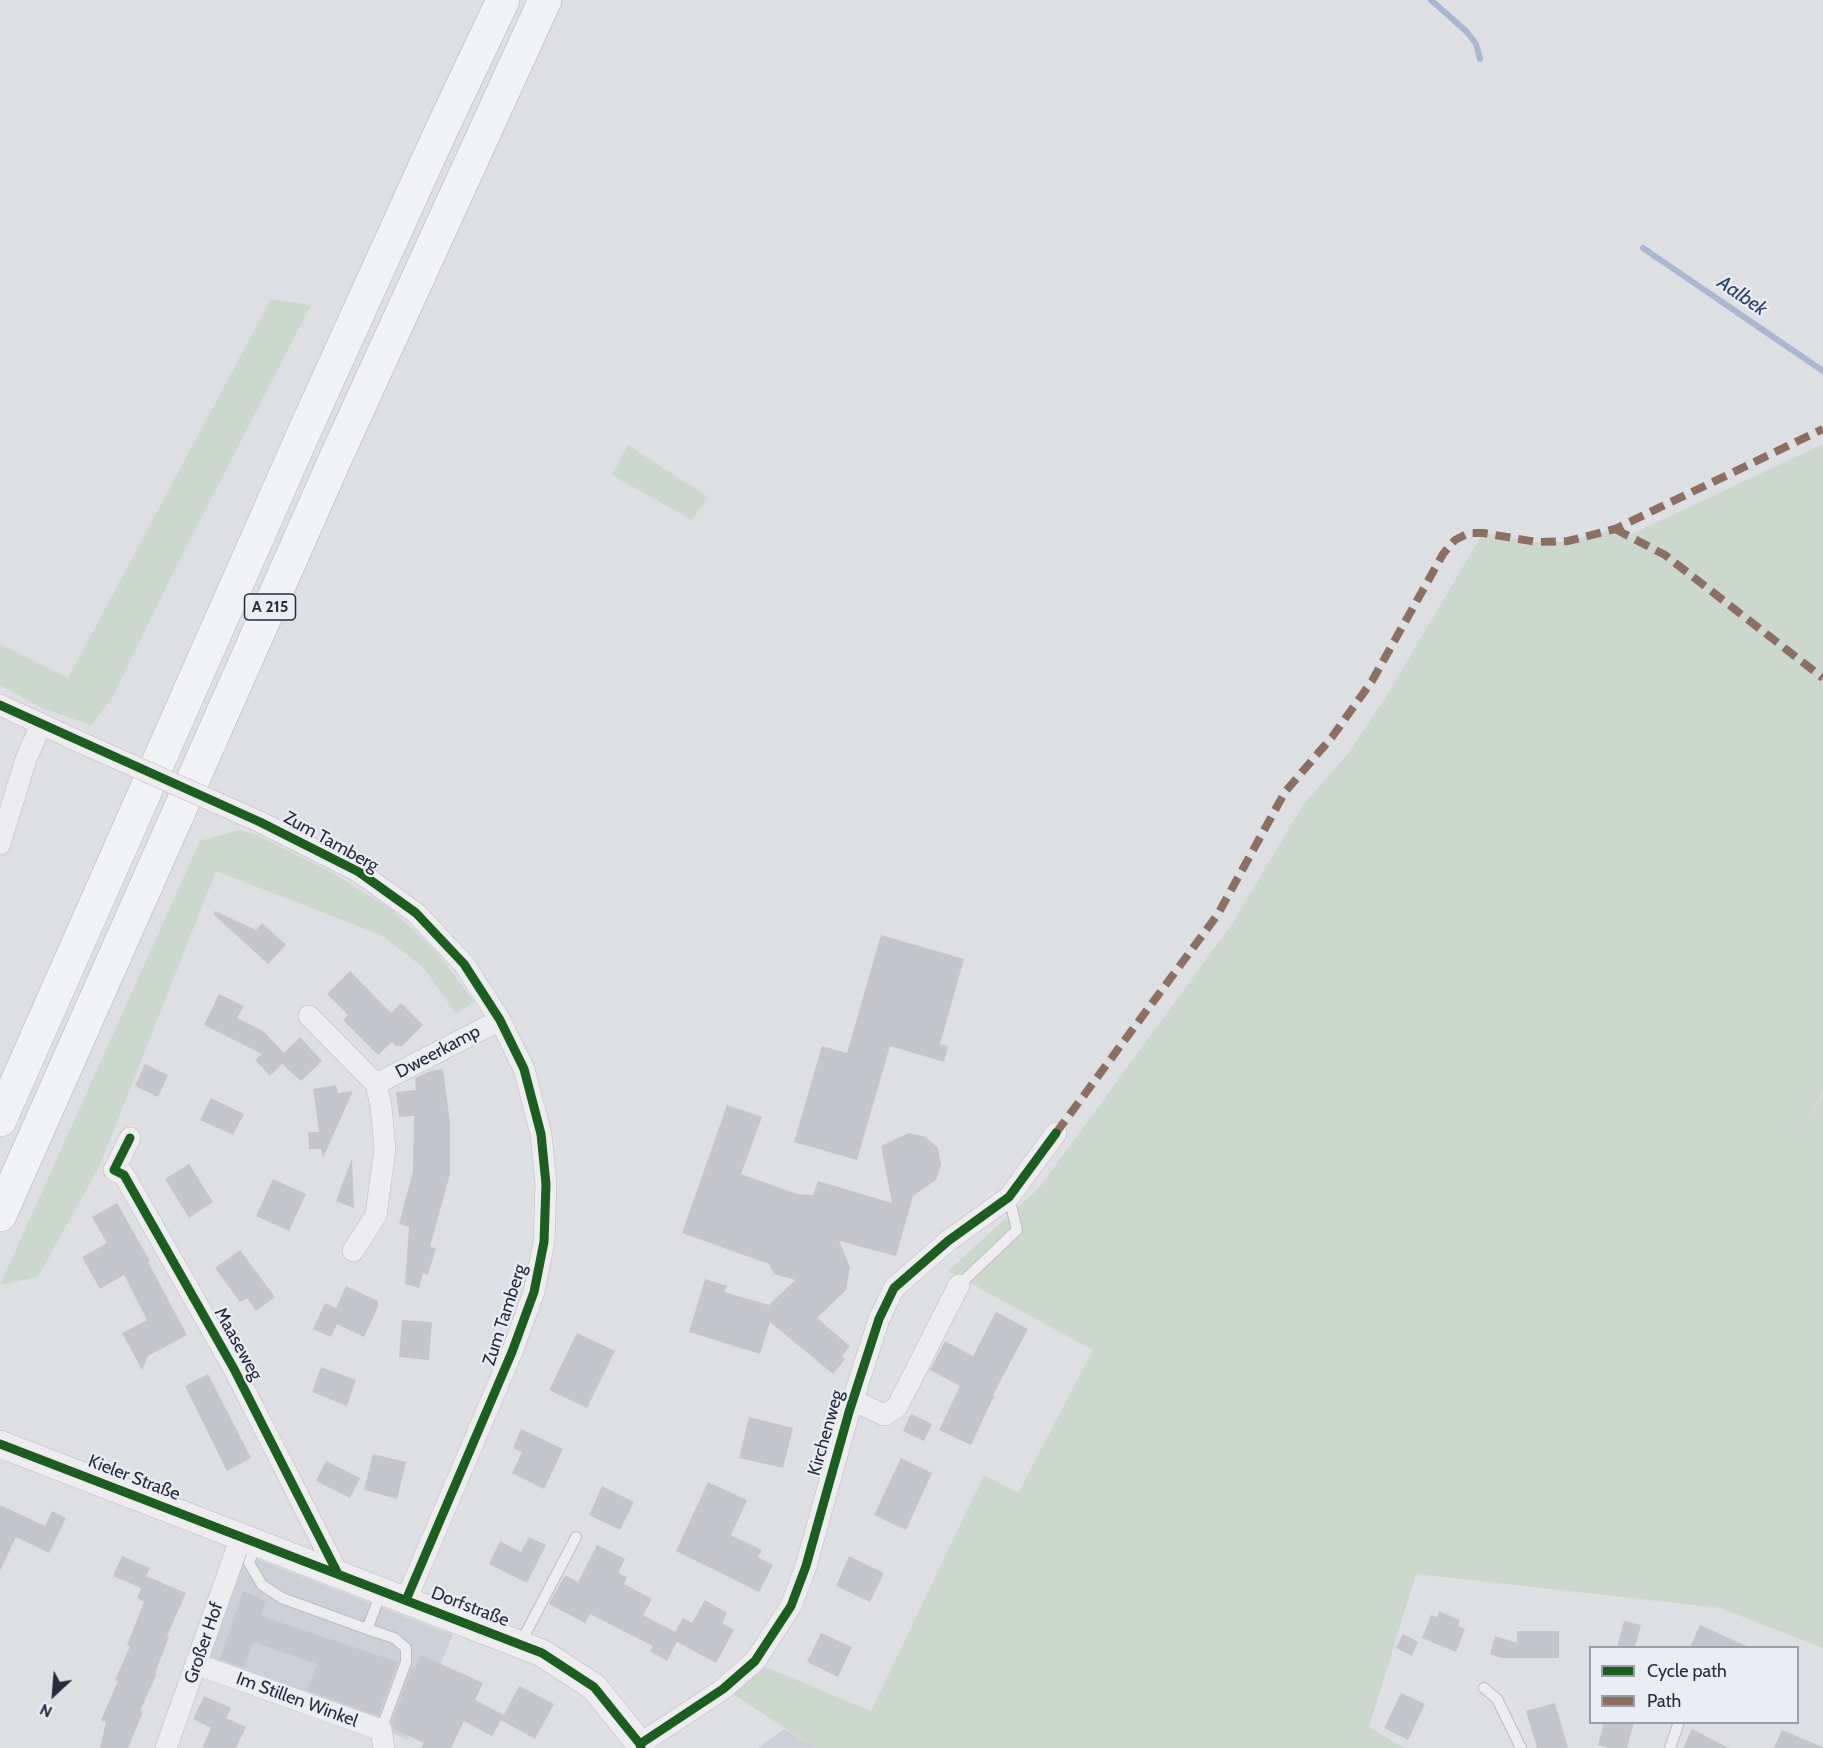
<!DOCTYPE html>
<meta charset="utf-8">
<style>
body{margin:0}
#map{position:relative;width:1823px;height:1748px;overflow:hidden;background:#dedfe3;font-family:Cabin,sans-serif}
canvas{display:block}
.legend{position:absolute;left:1589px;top:1646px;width:210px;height:78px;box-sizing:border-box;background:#eaedf4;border:2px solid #9b9faa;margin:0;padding:8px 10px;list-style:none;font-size:18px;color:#252a3c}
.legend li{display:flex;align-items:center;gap:12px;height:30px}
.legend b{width:30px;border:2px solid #9b9faa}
.north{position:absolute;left:24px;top:1664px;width:60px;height:60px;-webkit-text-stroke:4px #eaedf4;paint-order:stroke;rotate:206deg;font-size:16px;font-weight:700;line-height:24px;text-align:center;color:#252a3c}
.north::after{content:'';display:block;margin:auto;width:21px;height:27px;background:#252a3c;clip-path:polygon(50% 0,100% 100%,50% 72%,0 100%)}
</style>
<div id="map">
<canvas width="1823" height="1748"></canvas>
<ul class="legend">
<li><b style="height:8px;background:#1b5e20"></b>Cycle path</li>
<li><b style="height:8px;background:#8d6e63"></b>Path</li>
</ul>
<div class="north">N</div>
</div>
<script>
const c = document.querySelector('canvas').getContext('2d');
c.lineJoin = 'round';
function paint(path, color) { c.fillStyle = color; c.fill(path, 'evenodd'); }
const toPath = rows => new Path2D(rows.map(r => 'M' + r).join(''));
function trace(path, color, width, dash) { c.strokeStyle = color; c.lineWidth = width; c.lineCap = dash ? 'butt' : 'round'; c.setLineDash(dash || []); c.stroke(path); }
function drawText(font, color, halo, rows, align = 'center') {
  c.font = font + ' Cabin,sans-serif'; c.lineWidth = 4.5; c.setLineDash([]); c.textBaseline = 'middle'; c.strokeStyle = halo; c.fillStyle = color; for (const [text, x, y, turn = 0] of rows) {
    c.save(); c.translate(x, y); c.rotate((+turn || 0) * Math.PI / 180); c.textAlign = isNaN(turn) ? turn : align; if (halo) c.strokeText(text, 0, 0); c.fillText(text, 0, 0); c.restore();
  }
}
const built = toPath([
 [241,1553,453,1635,407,1740,375,1723,204,1660],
 [784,1729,816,1748,758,1748]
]);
const green = toPath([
 [271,299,311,305,178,563,111,700,91,725,44,709,0,685,0,644,68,678],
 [1823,444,1823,1092,1799,1135,1823,1094,1823,1648,1720,1608,1416,1574,1369,1727,1404,1748,816,1748,731,1693,763,1666,871,1711,984,1475,1018,1493,1093,1350,948,1271,1039,1188,1232,924,1303,805,1350,751,1390,690,1483,533,1537,542,1568,541,1615,529,1644,544,1630,535],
 [628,445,708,497,692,520,612,475],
 [239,830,256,835,333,873,392,910,437,952,474,1002,456,1014,424,968,381,935,216,871,99,1167,38,1277,0,1285,200,841]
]);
const stream = toPath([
 [1431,0,1467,32,1476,44,1480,59],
 [1643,248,1823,371]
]);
const building = toPath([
 [215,911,256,930,262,923,286,945,268,964,213,914],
 [881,935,964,959,940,1044,948,1046,944,1062,890,1046,857,1160,794,1142,822,1046,847,1053],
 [350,971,391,1013,401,1003,423,1025,402,1046,396,1046,392,1042,378,1055,343,1020,348,1015,327,994],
 [219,994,244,1006,237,1018,263,1031,284,1053,300,1037,322,1061,301,1081,282,1064,270,1076,255,1060,262,1054,204,1025],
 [145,1064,168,1075,158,1097,135,1086],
 [443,1069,450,1123,450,1174,430,1247,436,1248,428,1275,423,1273,419,1288,405,1284,409,1227,399,1224,413,1171,414,1116,399,1117,396,1092,416,1090,415,1078,430,1071],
 [336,1085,338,1093,353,1091,323,1158,321,1149,309,1149,308,1132,319,1132,313,1089],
 [211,1098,244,1114,233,1135,200,1120],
 [727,1105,762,1117,741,1174,797,1194,813,1195,818,1181,892,1203,881,1146,909,1133,926,1137,938,1148,941,1165,936,1180,913,1196,896,1256,839,1241,850,1267,846,1290,817,1318,850,1346,842,1356,845,1359,833,1374,770,1322,760,1354,689,1332,705,1279,727,1286,724,1292,769,1305,795,1280,774,1274,769,1264,682,1233],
 [352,1158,354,1208,336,1201],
 [189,1164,213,1202,189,1218,165,1179],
 [273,1179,306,1194,289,1231,256,1216],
 [117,1203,150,1261,148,1262,187,1335,148,1356,142,1370,122,1333,147,1320,124,1275,100,1289,82,1257,107,1243,92,1217],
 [240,1250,275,1297,256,1311,247,1298,240,1302,215,1268],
 [346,1286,378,1301,378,1307,364,1337,337,1324,331,1337,313,1329,325,1303,336,1308],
 [996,1312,1028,1329,993,1395,994,1396,971,1445,939,1430,960,1386,930,1370,945,1341,973,1356],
 [402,1320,432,1322,429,1360,399,1357],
 [577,1333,615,1351,587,1408,549,1390],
 [321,1367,356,1380,347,1406,312,1392],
 [208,1374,251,1458,227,1471,185,1386],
 [911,1414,932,1424,924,1441,903,1431],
 [749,1417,793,1428,783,1468,739,1458],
 [521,1429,563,1449,544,1489,512,1473,522,1452,513,1448],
 [373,1454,406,1462,397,1499,364,1490],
 [901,1458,932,1473,906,1530,874,1515],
 [326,1461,360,1478,350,1498,316,1481],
 [708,1482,747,1500,731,1535,762,1550,758,1557,773,1565,759,1592,676,1551],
 [602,1486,634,1502,620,1530,589,1515],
 [0,1505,45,1526,52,1511,66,1518,49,1553,16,1537,0,1571],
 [529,1537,546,1545,527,1583,489,1564,500,1541,521,1552],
 [597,1545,625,1559,618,1573,627,1577,624,1584,652,1599,643,1615,675,1632,683,1618,692,1623,705,1600,727,1613,722,1623,734,1630,716,1663,677,1642,667,1661,650,1651,653,1646,590,1614,585,1623,549,1604,565,1575,578,1582],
 [122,1556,150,1568,146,1576,186,1593,167,1636,169,1637,155,1673,157,1673,140,1711,143,1712,128,1748,100,1748,106,1722,101,1720,118,1681,115,1680,130,1646,127,1645,144,1602,137,1598,143,1584,141,1588,113,1576],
 [849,1556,884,1573,870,1602,836,1586],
 [243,1591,266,1601,261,1616,398,1662,378,1716,307,1690,317,1664,253,1642,244,1668,220,1659],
 [1439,1611,1460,1620,1458,1626,1465,1629,1456,1652,1422,1638,1431,1615,1437,1617],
 [1624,1621,1641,1625,1635,1647,1617,1647],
 [1700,1625,1749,1647,1690,1647],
 [1517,1631,1559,1631,1559,1658,1501,1658,1490,1654,1495,1636,1517,1643],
 [821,1633,852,1647,838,1677,807,1662],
 [1403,1634,1418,1642,1412,1656,1396,1648],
 [421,1655,483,1683,475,1700,504,1715,492,1736,464,1721,451,1748,421,1748,424,1743,394,1729,392,1723,412,1667,415,1668],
 [519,1686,554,1704,535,1739,501,1720],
 [1401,1693,1425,1704,1408,1740,1384,1728],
 [204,1696,231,1708,226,1718,246,1727,236,1748,202,1748,211,1728,193,1719],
 [1555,1703,1568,1748,1537,1748,1526,1711],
 [1604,1722,1634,1722,1627,1748,1609,1748,1598,1745],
 [1692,1729,1729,1748,1683,1748],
 [1782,1730,1823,1747,1823,1748,1774,1748]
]);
const service = toPath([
 [959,1285,1017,1230,1009,1197],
 [256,1543,249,1563,262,1585,282,1598,367,1629],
 [520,1644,576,1537],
 [1484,1688,1497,1699,1521,1748],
 [381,1730,406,1662,406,1648,394,1638,367,1629,382,1591],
 [1670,1748,1679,1722]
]);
const minor = toPath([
 [0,705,82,743],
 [260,822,359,872,416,913,464,964,500,1020,524,1069,541,1134,546,1184,544,1242,534,1292,512,1352,406,1600],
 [0,844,26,759,41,725],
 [309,1016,376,1084,381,1106,385,1149,376,1215,353,1251],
 [376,1084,500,1020],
 [130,1138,114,1170,124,1175,234,1369,338,1574],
 [852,1400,884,1415,897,1407,959,1285],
 [196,1664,381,1730,384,1748],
 [640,1744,723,1689,755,1661,791,1606,806,1566,849,1412,879,1319,894,1288,948,1241,1009,1197,1056,1133],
 [166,1748,241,1537]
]);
const tertiary = toPath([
 [0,1444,542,1653,594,1687,640,1744,641,1748]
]);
const motorway = toPath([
 [0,1120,305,430,440,133,503,0],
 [0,1215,337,455,545,0]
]);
const minorBridge = toPath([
 [82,743,260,822]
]);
const quiet = toPath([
 [1615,529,1665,555,1823,678],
 [1056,1133,1218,914,1285,792,1332,737,1372,681,1443,554,1455,540,1469,533,1483,533,1537,542,1568,541,1615,529,1823,429]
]);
const cycleway = toPath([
 [0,705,260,822,359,872,416,913,464,964,500,1020,524,1069,541,1134,546,1184,544,1242,534,1292,512,1352,406,1600],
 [130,1138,114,1170,124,1175,234,1369,338,1574],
 [0,1444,542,1653,594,1687,640,1744,641,1748],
 [640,1744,723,1689,755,1661,791,1606,806,1566,849,1412,879,1319,894,1288,948,1241,1009,1197,1056,1133]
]);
const shields = [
 [270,607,51]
];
const shieldNames = [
 ["A 215",270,607]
];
const streetNames = [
 ["Zum Tamberg",331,842,29],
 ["Dweerkamp",438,1052,-28],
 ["Zum Tamberg",505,1315,-72],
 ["Maaseweg",238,1344,61],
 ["Kirchenweg",826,1433,-74],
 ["Kieler Straße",134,1478,21],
 ["Dorfstraße",470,1607,21],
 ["Großer Hof",204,1643,-71],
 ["Im Stillen Winkel",297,1700,20]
];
const waterNames = [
 ["Aalbek",1742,296,34]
];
paint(built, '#ced0d8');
paint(green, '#ccd7ce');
trace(stream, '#abb6cf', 6);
paint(building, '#c5c6cb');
trace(service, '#bbbcc0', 12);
trace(minor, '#bbbcc0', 22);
trace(tertiary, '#bbbcc0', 28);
trace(motorway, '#b0b2b8', 34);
trace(service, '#ededf0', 10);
trace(minor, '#ededf0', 21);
trace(tertiary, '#ededf0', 27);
trace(motorway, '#f2f3f4', 33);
trace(minorBridge, '#bbbcc0', 22, []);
trace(minorBridge, '#ededf0', 21);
trace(quiet, '#8d6e63', 8, [15, 8]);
trace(cycleway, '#1b5e20', 9);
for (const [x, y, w] of shields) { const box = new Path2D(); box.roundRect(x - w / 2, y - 13, w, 26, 4.5); c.fillStyle = '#eaedf4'; c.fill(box); trace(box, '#252a3c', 1.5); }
drawText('bold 16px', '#252a3c', null, shieldNames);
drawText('18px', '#252a3c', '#eaedf4', streetNames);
drawText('italic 20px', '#2f4270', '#eaedf4', waterNames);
</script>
